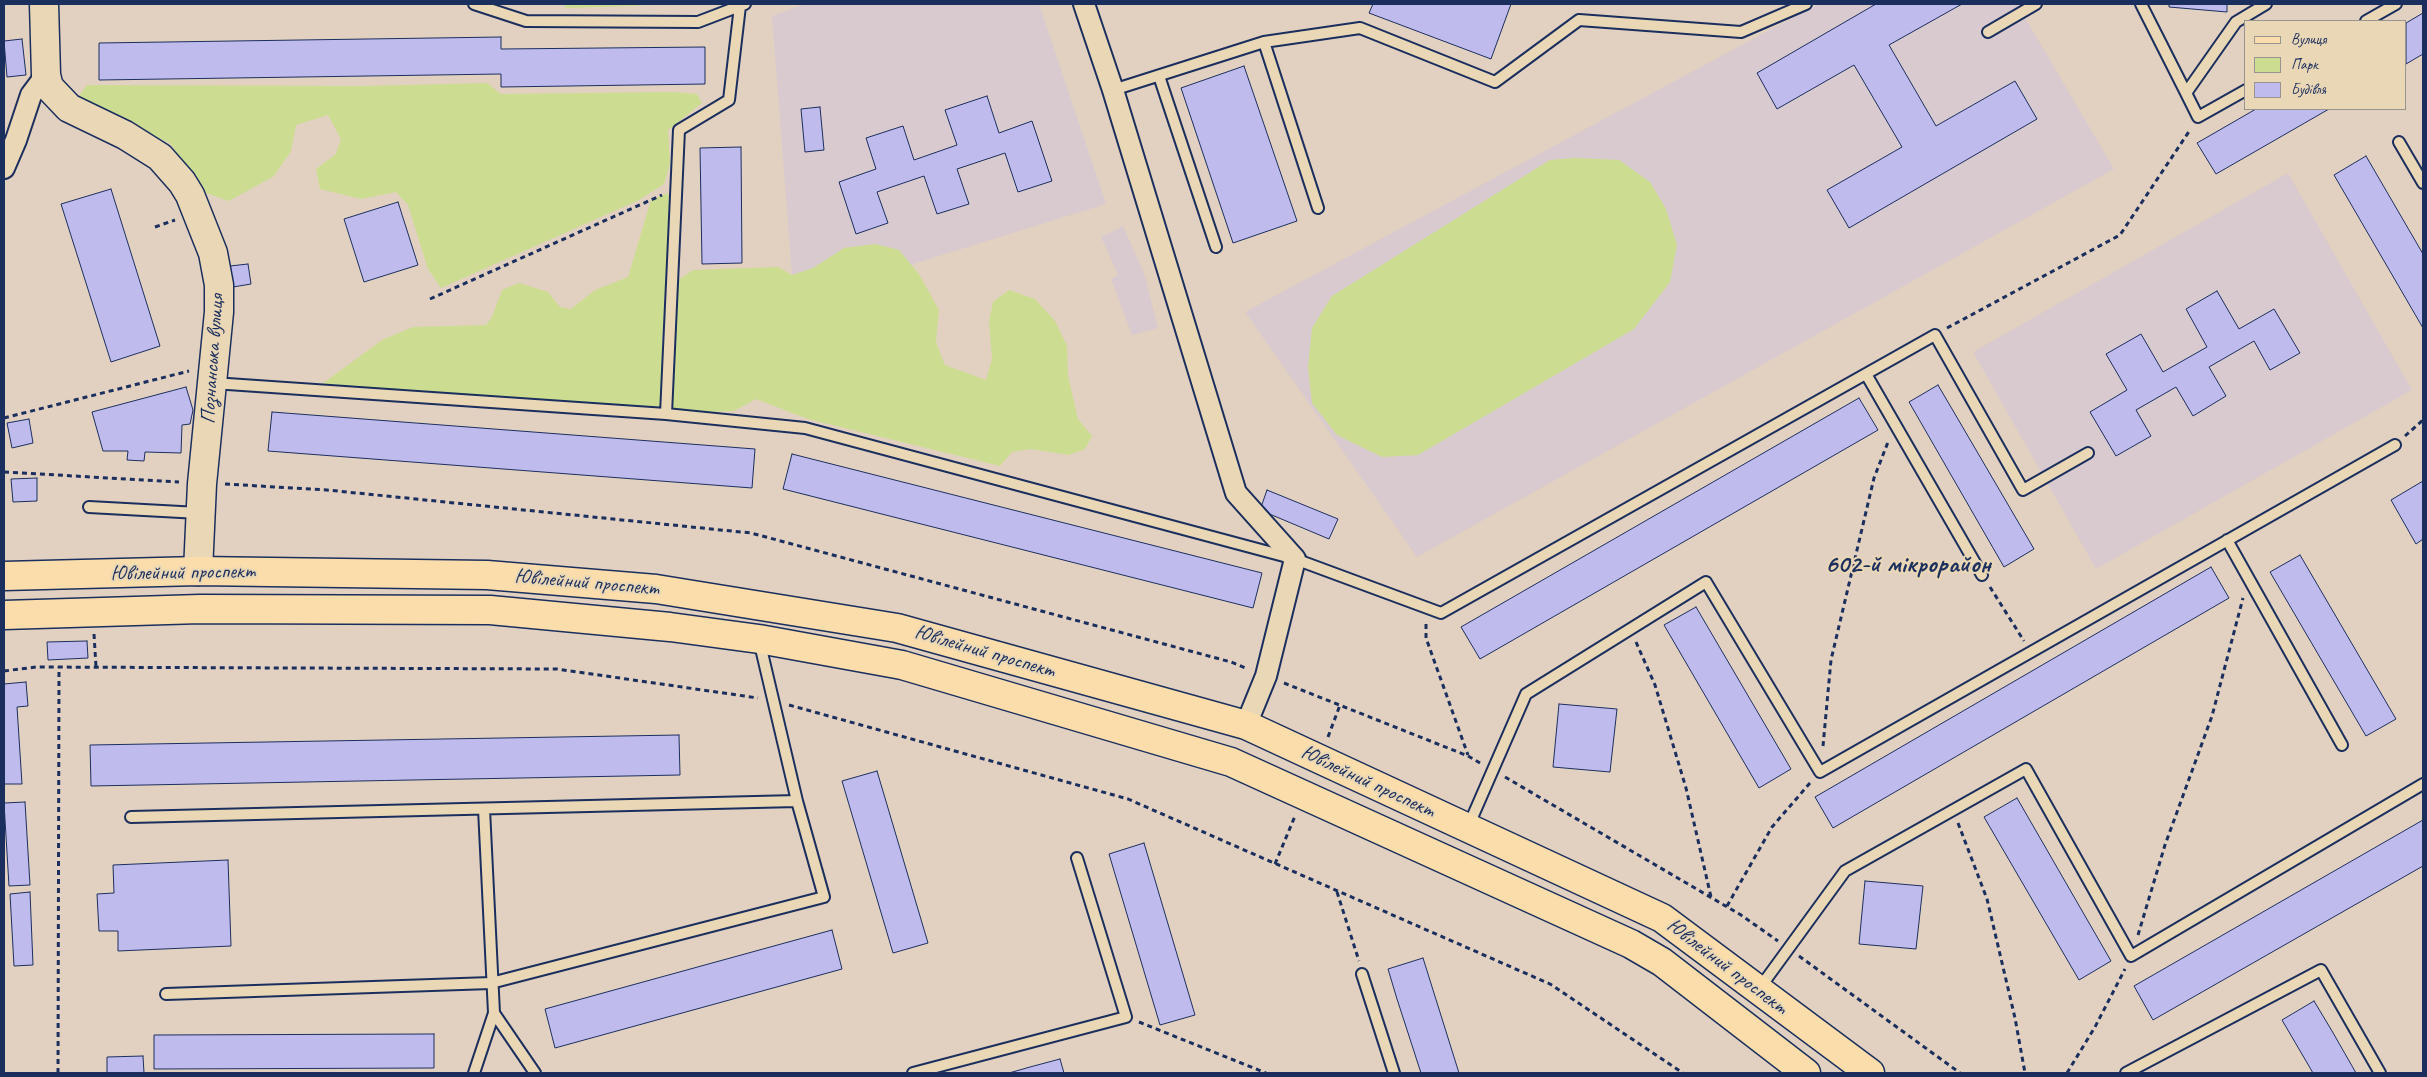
<!DOCTYPE html>
<meta charset="utf-8">
<style>
body{margin:0}
#map{position:relative;width:2427px;height:1077px;overflow:hidden;background:#e2d1c0;font-family:Caveat,sans-serif}
canvas{display:block}
.frame{position:absolute;inset:0;border:5px solid #1b2f5e;pointer-events:none}
.legend{position:absolute;left:2244px;top:20px;width:162px;height:90px;box-sizing:border-box;background:#ead7b5;border:1px solid #979492;margin:0;padding:6px 9px;list-style:none;font-size:15px;color:#1b2f5e}
.legend li{display:flex;align-items:center;gap:10px;height:25px}
.legend b{width:25px;border:1px solid #979492}
</style>
<div id="map">
<canvas width="2427" height="1077"></canvas>
<div class="frame"></div>
<ul class="legend">
<li><b style="height:6px;background:#faddab"></b>Вулиця</li>
<li><b style="height:14px;background:#ccdd91"></b>Парк</li>
<li><b style="height:14px;background:#c0bbed"></b>Будівля</li>
</ul>
</div>
<script>
const c = document.querySelector('canvas').getContext('2d');
c.lineJoin = 'round';
function paint(path, color) { c.fillStyle = color; c.fill(path, 'evenodd'); }
const toPath = rows => new Path2D(rows.map(r => 'M' + r).join(''));
function trace(path, color, width, dash) { c.strokeStyle = color; c.lineWidth = width; c.lineCap = dash ? 'butt' : 'round'; c.setLineDash(dash || []); c.stroke(path); }
function drawText(font, color, halo, rows, align = 'center') {
  c.font = font + ' Caveat,sans-serif'; c.lineWidth = 4; c.setLineDash([]); c.textBaseline = 'middle'; c.strokeStyle = halo; c.fillStyle = color; for (const [text, x, y, turn = 0] of rows) {
    c.save(); c.translate(x, y); c.rotate((+turn || 0) * Math.PI / 180); c.textAlign = isNaN(turn) ? turn : align; if (halo) c.strokeText(text, 0, 0); c.fillText(text, 0, 0); c.restore();
  }
}
const built = toPath([
 [806,4,1039,4,1106,204,794,301,772,16],
 [1818,4,2017,4,2114,169,1417,557,1245,312],
 [2288,173,2412,390,2096,569,1973,352],
 [1123,226,1144,273,1158,328,1132,335,1111,279,1118,275,1101,237]
]);
const green = toPath([
 [563,4,652,4,634,6,566,8],
 [487,83,501,94,672,92,697,94,702,103,668,130,670,163,664,184,639,200,441,288,428,269,408,205,396,192,361,199,320,189,316,169,336,154,341,139,328,115,296,125,291,151,274,176,229,201,203,192,170,143,90,107,78,97,87,85,361,86],
 [1576,158,1619,160,1650,182,1666,209,1677,245,1670,282,1634,329,1418,455,1382,457,1337,435,1312,403,1308,367,1312,328,1332,296,1550,160],
 [668,193,670,208,662,340,664,356,661,408,322,384,382,340,413,327,486,325,492,317,502,290,519,283,548,292,560,307,571,309,595,290,628,277,651,200],
 [875,244,899,250,919,274,939,310,936,342,945,365,986,380,992,359,989,321,993,302,1009,290,1035,299,1055,321,1067,346,1068,376,1078,419,1092,436,1085,449,1069,455,1030,449,1012,452,1000,466,808,419,756,399,734,411,710,412,672,408,678,280,693,270,778,267,792,275,813,268,844,248]
]);
const building = toPath([
 [1373,4,1511,4,1491,59,1369,13,1373,4],
 [1876,4,1962,4,1889,45,1936,126,2015,81,2037,119,1849,228,1827,190,1902,147,1854,65,1777,109,1757,73,1876,4],
 [2169,4,2227,4,2227,12,2169,7,2169,4],
 [2423,13,2423,54,2406,64,2406,23,2423,13],
 [501,37,501,49,705,47,705,84,501,87,501,74,99,80,99,43,501,37],
 [22,39,26,75,7,77,4,41,22,39],
 [1244,66,1297,221,1233,243,1181,88,1244,66],
 [987,96,999,133,1032,121,1052,181,1018,192,1005,153,957,169,969,204,937,214,924,176,877,192,888,223,856,234,839,182,876,169,866,138,903,126,914,160,957,145,945,110,987,96],
 [820,107,824,150,805,152,801,109,820,107],
 [2256,109,2329,109,2216,174,2197,143,2256,109],
 [741,147,742,263,702,264,700,148,741,147],
 [2366,156,2423,254,2423,328,2334,175,2366,156],
 [111,189,160,346,111,362,61,204,111,189],
 [398,202,418,265,364,282,344,219,398,202],
 [248,264,251,284,233,287,230,266,248,264],
 [2217,291,2239,329,2274,309,2300,353,2270,370,2254,341,2209,367,2226,396,2193,416,2176,387,2136,410,2151,436,2116,456,2090,412,2127,390,2106,354,2141,334,2163,372,2207,347,2186,309,2217,291],
 [1938,385,2034,549,2004,567,1909,402,1938,385],
 [186,387,193,410,190,424,182,425,181,453,145,452,144,461,127,460,128,451,103,451,92,412,186,387],
 [1859,398,1878,430,1480,659,1461,627,1859,398],
 [272,412,755,449,752,488,268,451,272,412],
 [29,419,33,443,12,448,7,423,29,419],
 [792,454,1262,573,1253,608,783,489,792,454],
 [37,478,37,501,13,502,11,479,37,478],
 [2423,481,2423,539,2416,544,2391,500,2423,481],
 [1267,490,1338,519,1329,539,1260,510,1267,490],
 [2300,555,2396,719,2366,736,2270,572,2300,555],
 [2211,567,2229,598,1833,828,1815,797,2211,567],
 [1696,607,1791,769,1759,788,1664,625,1696,607],
 [87,641,88,658,48,660,47,642,87,641],
 [26,682,28,706,17,707,22,784,4,784,4,684,26,682],
 [1559,704,1617,709,1610,772,1553,767,1559,704],
 [679,735,680,775,91,786,90,745,679,735],
 [877,771,928,943,893,953,842,781,877,771],
 [2017,798,2111,961,2079,980,1984,817,2017,798],
 [25,802,30,885,9,886,4,803,25,802],
 [2423,820,2423,866,2153,1020,2134,986,2423,820],
 [1144,843,1195,1015,1160,1025,1109,854,1144,843],
 [228,860,231,946,118,951,118,931,99,931,97,894,114,893,113,865,228,860],
 [1865,881,1923,886,1916,949,1859,944,1865,881],
 [30,892,33,965,14,966,10,894,30,892],
 [832,930,842,969,555,1048,545,1009,832,930],
 [1423,958,1459,1073,1421,1073,1397,999,1388,969,1423,958],
 [2314,1001,2332,1031,2356,1073,2313,1073,2282,1020,2314,1001],
 [434,1034,434,1068,154,1069,154,1035,434,1034],
 [143,1056,144,1073,107,1073,107,1057,143,1056],
 [1060,1059,1064,1073,1009,1073,1030,1067,1060,1059]
]);
const path = toPath([
 [155,227,175,220],
 [430,299,662,195],
 [1947,328,2120,235,2190,130],
 [4,418,189,371],
 [2405,436,2423,420],
 [4,472,179,482],
 [225,484,327,490,751,533,1231,662,1248,669],
 [1990,587,2024,641],
 [1426,624,1426,638,1468,755],
 [94,634,96,667],
 [1636,642,1655,685,1686,788,1711,897],
 [4,671,36,667,557,669,758,698],
 [1284,683,1468,756,1480,763],
 [789,705,1128,799,1550,984,1683,1073],
 [1328,737,1340,705],
 [1823,746,1831,660,1874,478,1888,442],
 [1505,777,1741,915,1778,941],
 [1958,823,1987,899,2015,1018,2025,1073],
 [1275,864,1295,816],
 [1337,892,1359,961],
 [1727,906,1772,827,1810,783],
 [2138,935,2165,845,2212,716,2243,598],
 [1799,956,1960,1073],
 [1139,1022,1266,1073],
 [58,1073,59,667],
 [2067,1073,2095,1027,2125,969]
]);
const lane = toPath([
 [474,4,526,21,698,22,745,4],
 [2141,4,2186,93],
 [2366,21,2396,4],
 [1988,32,2036,4],
 [1264,42,1318,208],
 [1159,76,1216,247],
 [1113,90,1264,42,1360,28,1495,82,1579,20,1741,32,1806,4],
 [2246,90,2198,117,2186,93,2236,22,2266,4],
 [2399,142,2423,183],
 [1866,374,1982,575],
 [213,383,666,414,805,428,1295,559,1441,613,1935,335,2023,490,2088,453],
 [666,414,679,130,729,100,740,6],
 [89,507,199,513],
 [2227,540,2342,745],
 [484,809,494,1013,535,1073],
 [131,817,797,801,759,640],
 [1468,827,1526,694,1706,582,1820,772,2395,445],
 [1362,974,1394,1073],
 [1759,989,1845,871,2026,769,2131,956,2423,784],
 [166,994,491,983,824,897,797,801],
 [474,1073,494,1013],
 [913,1073,1126,1017,1077,858],
 [2126,1073,2321,970,2380,1073]
]);
const street = toPath([
 [1084,4,1113,90,1236,493,1295,559,1266,676,1246,725],
 [4,168,16,140,31,95,46,75]
]);
const secondary = toPath([
 [44,4,46,75,49,87,69,108,125,135,160,157,182,182,190,195,213,253,219,285,219,312,202,484,198,571]
]);
const primary = toPath([
 [4,576,198,571,487,575,656,589,897,628,1246,725,1662,918,1870,1073],
 [4,615,200,609,490,610,670,627,759,639,902,665,1231,762,1631,944,1662,962,1806,1073]
]);
const streetNames = [
 ["Познанська вулиця",213,359,-86],
 ["Ювілейний проспект",183,573,-1],
 ["Ювілейний проспект",587,583,5],
 ["Ювілейний проспект",985,652,16],
 ["Ювілейний проспект",1368,782,25],
 ["Ювілейний проспект",1727,967,37]
];
const districtNames = [
 ["602-й мікрорайон",1908,565]
];
paint(built, '#d8cace');
paint(green, '#ccdd91');
paint(building, '#c0bbed');
trace(building, '#1b2f5e', 1);
trace(lane, '#1b2f5e', 14);
trace(street, '#1b2f5e', 24);
trace(secondary, '#1b2f5e', 31);
trace(primary, '#1b2f5e', 31);
trace(path, '#1b2f5e', 3, [5, 4]);
trace(lane, '#ead7b5', 10);
trace(street, '#ead7b5', 20);
trace(secondary, '#ead7b5', 28);
trace(primary, '#faddab', 28);
drawText('21px', '#1b2f5e', '#ead7b5', streetNames);
drawText('bold 26px', '#1b2f5e', '#ead7b5', districtNames);
</script>
